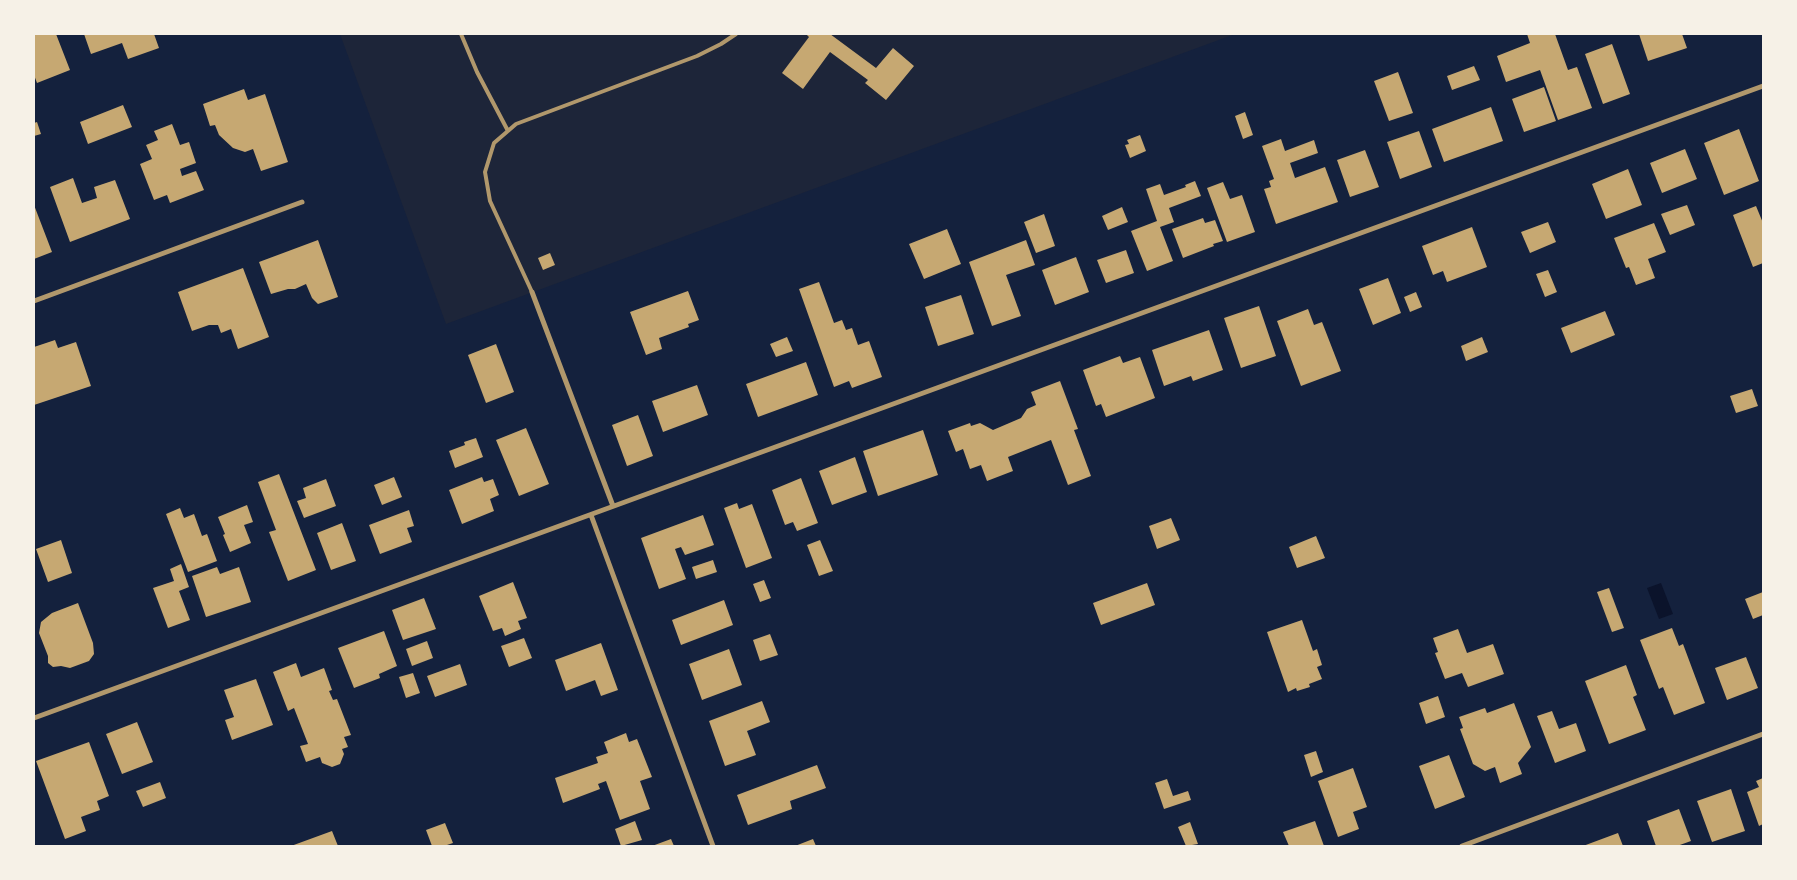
<!DOCTYPE html>
<style>
body{margin:0}
#map{position:relative;width:1797px;height:880px;overflow:hidden;background:#14213d;font-family:"Public Sans",sans-serif}
canvas{display:block}
.frame{position:absolute;inset:0;border:35px solid #f6f1e7;pointer-events:none}
</style>
<div id="map">
<canvas width="1797" height="880"></canvas>
<div class="frame"></div>
</div>
<script>
const c = document.querySelector('canvas').getContext('2d');
c.lineJoin = 'round';
function paint(path, color) { c.fillStyle = color; c.fill(path, 'evenodd'); }
const toPath = rows => new Path2D(rows.map(r => 'M' + r).join(''));
function trace(path, color, width, dash) { c.strokeStyle = color; c.lineWidth = width; c.lineCap = dash ? 'butt' : 'round'; c.setLineDash(dash || []); c.stroke(path); }
const green = toPath([
 [340,34,1235,34,446,324]
]);
const water = toPath([
 [1661,583,1673,614,1659,619,1647,588]
]);
const building = toPath([
 [34,34,56,34,70,70,37,83,34,75],
 [84,34,154,34,159,48,128,59,122,43,91,54],
 [806,34,830,34,876,68,893,48,914,66,886,100,865,83,868,80,830,52,803,89,782,73,809,37],
 [1527,34,1555,34,1568,70,1577,67,1592,108,1558,120,1540,70,1506,82,1497,56,1530,43],
 [1639,34,1682,34,1687,48,1648,61],
 [1612,44,1630,94,1603,104,1585,54],
 [1474,66,1480,80,1452,90,1447,76],
 [1398,72,1413,113,1389,121,1374,81],
 [1544,87,1556,121,1524,132,1512,99],
 [244,89,248,100,265,94,288,162,261,171,253,149,245,152,233,148,219,135,215,125,210,126,203,104],
 [123,105,132,127,88,144,80,122],
 [1491,107,1503,141,1444,162,1432,129],
 [1245,112,1253,135,1243,139,1235,116],
 [37,122,41,134,34,136,34,123],
 [172,124,180,145,189,142,196,163,180,169,182,176,196,171,204,190,170,203,167,195,154,200,140,164,152,159,146,145,158,140,154,131],
 [1739,129,1759,181,1724,195,1704,143],
 [1419,131,1432,167,1400,179,1387,142],
 [1140,135,1146,151,1130,158,1125,145,1129,144,1127,140],
 [1281,139,1285,151,1314,140,1318,153,1290,163,1295,178,1325,167,1338,202,1276,224,1264,189,1271,187,1269,181,1274,179,1262,146],
 [1685,149,1697,179,1662,193,1650,163],
 [1365,150,1379,187,1350,197,1337,160],
 [1628,169,1642,205,1606,219,1592,184],
 [73,178,82,203,97,198,94,187,115,180,130,219,70,242,50,187],
 [1195,181,1201,196,1169,208,1174,222,1160,227,1173,261,1147,271,1131,231,1157,221,1146,189,1160,184,1164,195,1186,187,1185,185],
 [1223,182,1230,199,1242,195,1255,232,1227,242,1207,188],
 [34,205,52,252,34,259],
 [1687,205,1695,225,1670,235,1661,214],
 [1756,206,1763,223,1763,263,1753,267,1733,215],
 [1122,207,1128,222,1108,230,1102,216],
 [1044,214,1055,246,1036,253,1024,222],
 [1203,218,1205,223,1215,220,1223,241,1213,244,1214,246,1183,258,1172,229],
 [1548,222,1556,242,1530,253,1521,232],
 [1654,223,1666,252,1648,259,1655,278,1636,285,1629,267,1626,268,1614,238],
 [1472,227,1487,267,1447,282,1443,271,1433,275,1422,246],
 [947,229,961,264,924,279,909,244],
 [318,240,338,297,318,304,312,298,306,284,295,289,288,289,271,294,259,262],
 [1026,240,1035,265,1006,275,1021,316,992,326,969,262],
 [1126,250,1134,273,1106,283,1097,260],
 [550,253,555,265,543,270,538,258],
 [1076,257,1089,292,1055,305,1042,270],
 [243,268,269,337,238,349,231,329,221,333,218,325,209,325,192,331,178,292],
 [1548,270,1557,292,1545,297,1536,274],
 [1388,278,1401,313,1373,325,1359,289],
 [819,282,834,323,842,320,846,330,852,328,858,345,869,341,882,377,852,388,849,381,834,387,799,289],
 [688,291,699,320,688,324,689,327,659,338,662,349,646,355,630,312],
 [1416,292,1422,307,1410,312,1404,297],
 [961,295,974,334,938,346,925,307],
 [1259,306,1276,356,1241,368,1224,318],
 [1308,309,1314,325,1322,322,1341,371,1301,386,1277,321],
 [1605,311,1615,335,1571,353,1561,328],
 [1209,330,1223,370,1193,381,1191,376,1164,386,1152,350],
 [787,337,793,351,776,357,770,344],
 [1482,337,1488,352,1466,361,1461,346],
 [55,340,58,348,76,342,91,386,34,405,34,347],
 [496,344,514,392,486,403,468,355],
 [1120,356,1123,363,1140,357,1155,398,1106,417,1101,404,1096,406,1083,370],
 [806,362,818,395,758,417,746,384],
 [1060,381,1078,429,1074,430,1091,476,1068,485,1051,440,1008,457,1013,471,987,481,981,465,970,469,963,449,956,452,948,431,970,423,971,426,980,423,993,430,1021,418,1027,409,1036,405,1031,392],
 [697,385,708,415,663,432,652,401],
 [1752,389,1758,406,1736,413,1730,396],
 [638,415,653,456,627,466,612,425],
 [526,428,549,484,519,496,496,440],
 [923,430,938,475,878,496,863,451],
 [476,438,483,457,455,468,449,451,465,445,464,442],
 [855,457,867,492,832,505,819,471],
 [279,474,316,570,288,581,269,532,276,530,258,482],
 [394,477,402,497,382,505,374,485],
 [482,477,484,482,493,479,499,495,490,499,494,511,462,524,449,490],
 [801,478,818,523,797,531,793,522,785,525,772,490],
 [326,479,336,506,304,518,297,501,306,498,303,488],
 [737,503,739,509,752,504,772,558,746,568,724,508],
 [247,505,253,522,244,525,251,543,230,552,223,535,225,534,218,517],
 [180,508,184,518,194,514,202,536,207,534,217,561,188,572,166,514],
 [409,510,414,526,407,528,412,542,380,554,369,525],
 [703,515,714,545,685,555,681,547,675,549,686,579,659,589,641,538],
 [1171,518,1180,540,1157,549,1149,526],
 [342,523,356,561,331,570,317,533],
 [1316,536,1325,558,1297,568,1289,547],
 [61,540,72,573,48,582,36,549],
 [820,540,833,571,819,576,807,545],
 [713,560,717,572,696,579,692,567],
 [181,564,189,587,179,591,190,620,168,628,153,588,174,581,170,569],
 [217,567,220,574,239,567,251,602,206,617,192,576],
 [764,580,771,598,760,602,753,584],
 [513,582,527,618,518,621,521,629,505,636,502,628,493,631,479,596],
 [1147,583,1155,605,1101,625,1093,603],
 [1609,588,1624,628,1612,632,1597,592],
 [1763,592,1763,615,1753,619,1745,599],
 [424,598,436,629,403,640,392,610],
 [724,600,733,625,681,645,672,620],
 [78,603,93,643,94,654,89,661,70,668,61,666,53,667,48,663,48,656,39,633,41,622,52,613],
 [1302,620,1313,651,1317,649,1322,665,1317,667,1322,679,1309,684,1310,687,1297,691,1296,688,1288,692,1267,632],
 [1672,628,1679,646,1683,644,1705,703,1674,715,1663,687,1659,689,1640,640],
 [1458,629,1467,653,1493,644,1504,674,1468,687,1462,673,1445,679,1435,653,1438,652,1433,638],
 [384,631,397,666,379,674,380,678,354,688,338,648],
 [770,634,778,655,760,661,753,640],
 [524,638,532,658,509,667,501,646],
 [427,641,433,658,412,666,406,649],
 [601,643,618,690,601,696,595,680,566,691,555,660],
 [729,649,742,685,702,700,689,664],
 [1746,657,1758,688,1727,700,1715,668],
 [296,663,301,677,324,668,332,690,329,691,333,700,337,699,351,735,344,737,348,747,342,749,344,754,340,764,332,767,322,763,320,757,306,762,300,746,308,744,294,708,288,711,273,672],
 [460,664,467,685,435,697,427,676],
 [1626,665,1637,695,1633,697,1646,730,1609,744,1585,681],
 [413,673,420,693,406,698,399,677],
 [256,679,273,725,232,740,225,720,234,717,224,690],
 [1438,696,1445,717,1426,724,1419,703],
 [762,701,770,722,747,731,756,755,725,766,709,721],
 [1514,703,1531,747,1518,763,1522,774,1500,783,1495,767,1485,771,1473,764,1460,729,1463,728,1459,717,1485,708,1487,713],
 [1552,711,1559,729,1576,723,1586,751,1555,763,1537,716],
 [137,722,153,762,122,774,106,734],
 [626,733,629,742,637,739,652,777,640,781,650,809,620,820,606,781,598,784,600,789,563,803,555,778,598,763,596,757,608,753,604,742],
 [89,742,109,796,97,801,100,810,81,817,86,831,65,839,36,761],
 [1316,751,1323,772,1311,777,1304,755],
 [1449,755,1465,797,1435,809,1419,766],
 [817,765,826,788,790,801,792,809,748,825,737,795],
 [1353,768,1367,807,1353,812,1359,829,1338,837,1318,781],
 [1763,778,1763,824,1759,826,1747,792,1759,787,1756,781],
 [1167,779,1173,796,1188,791,1191,800,1164,809,1155,783],
 [160,782,166,798,143,807,136,791],
 [1731,789,1745,831,1712,842,1697,801],
 [1679,809,1691,841,1677,846,1656,846,1647,821],
 [635,821,642,840,621,846,615,829],
 [1315,821,1324,846,1289,846,1283,832],
 [1190,822,1198,844,1186,846,1178,827],
 [445,823,453,843,444,846,432,846,426,830],
 [332,831,338,846,291,846],
 [1618,833,1623,846,1583,846],
 [671,839,674,846,652,846],
 [813,839,816,846,795,846]
]);
const service = toPath([
 [461,34,477,72,508,131],
 [532,292,490,201,485,172,494,143,516,124,697,56,721,44,736,34]
]);
const minor = toPath([
 [532,292,613,506],
 [34,301,302,202],
 [591,515,713,846],
 [34,718,1763,86],
 [1462,846,1763,734]
]);
paint(green, '#1d2539');
paint(water, '#0b132b');
paint(building, '#c6a872');
trace(service, '#b1986c', 4);
trace(minor, '#b1986c', 5);
</script>
